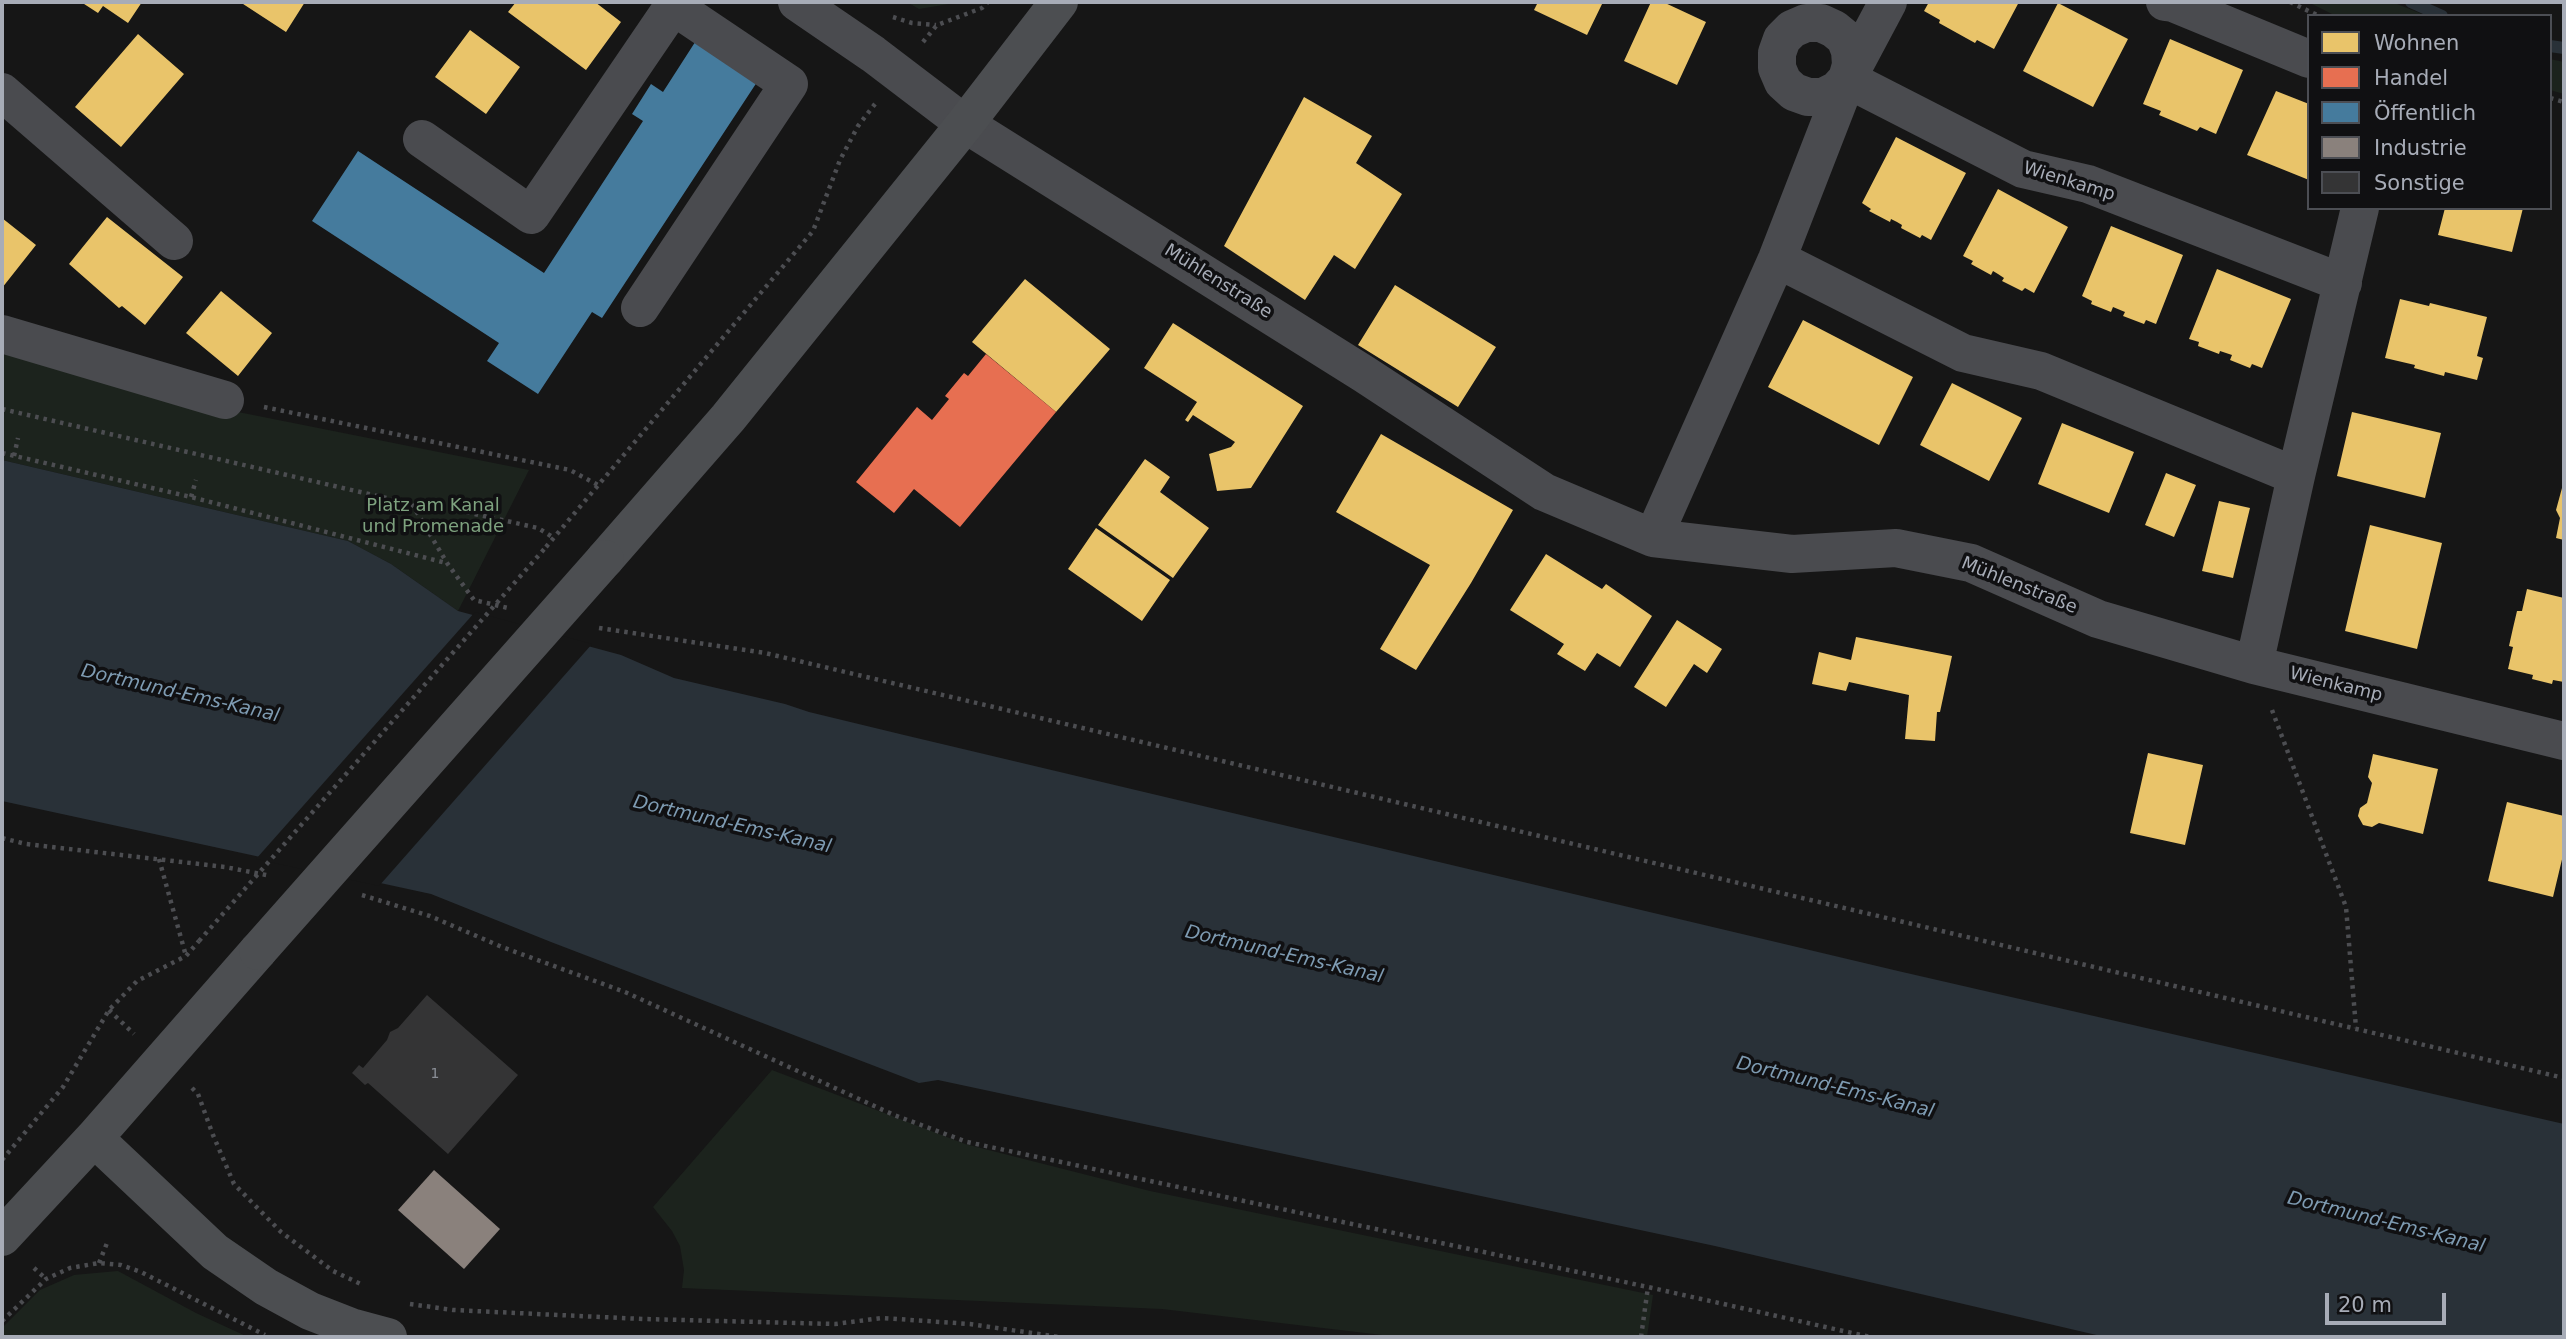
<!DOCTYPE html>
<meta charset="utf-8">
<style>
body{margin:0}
#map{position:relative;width:2566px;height:1339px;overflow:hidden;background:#161616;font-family:"DejaVu Sans",sans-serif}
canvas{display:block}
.frame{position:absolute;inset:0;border:4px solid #a7acb7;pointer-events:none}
.legend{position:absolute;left:2307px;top:14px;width:245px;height:196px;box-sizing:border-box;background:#101012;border:2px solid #4c4e54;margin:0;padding:9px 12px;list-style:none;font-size:21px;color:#a7acb7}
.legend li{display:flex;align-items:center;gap:14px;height:35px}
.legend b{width:35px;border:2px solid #4c4e54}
.scale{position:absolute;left:2325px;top:1293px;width:121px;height:32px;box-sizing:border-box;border:4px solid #a7acb7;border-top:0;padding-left:9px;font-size:21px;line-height:24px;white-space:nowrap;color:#a7acb7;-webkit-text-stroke:5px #101012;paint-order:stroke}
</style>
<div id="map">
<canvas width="2566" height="1339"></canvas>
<div class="frame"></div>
<ul class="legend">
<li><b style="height:19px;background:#e9c46a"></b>Wohnen</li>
<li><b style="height:19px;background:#e76f51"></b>Handel</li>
<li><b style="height:19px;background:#457b9d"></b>Öffentlich</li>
<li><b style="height:19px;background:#8a817c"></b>Industrie</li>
<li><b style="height:19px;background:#343435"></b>Sonstige</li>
</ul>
<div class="scale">20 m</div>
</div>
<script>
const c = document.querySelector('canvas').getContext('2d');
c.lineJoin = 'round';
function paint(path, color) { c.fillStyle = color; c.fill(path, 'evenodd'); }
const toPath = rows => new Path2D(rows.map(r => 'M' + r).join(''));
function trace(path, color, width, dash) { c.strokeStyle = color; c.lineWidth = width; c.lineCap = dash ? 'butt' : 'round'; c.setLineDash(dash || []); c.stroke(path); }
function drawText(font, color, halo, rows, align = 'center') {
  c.font = font + ' "DejaVu Sans",sans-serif'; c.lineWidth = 7; c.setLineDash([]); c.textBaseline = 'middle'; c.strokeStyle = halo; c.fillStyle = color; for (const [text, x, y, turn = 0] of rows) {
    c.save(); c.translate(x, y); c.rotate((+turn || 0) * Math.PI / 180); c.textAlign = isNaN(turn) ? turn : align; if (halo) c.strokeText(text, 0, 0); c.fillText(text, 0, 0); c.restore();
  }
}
const green = toPath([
 [907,2,952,2,949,4,919,9],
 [2308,2,2392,2,2427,16,2336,16],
 [2550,59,2564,62,2564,94,2550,90],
 [2,345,223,409,529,470,458,611,391,564,348,541,2,460],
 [772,1070,965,1144,1150,1191,1653,1295,1647,1337,1399,1337,1162,1309,682,1288,684,1270,680,1246,672,1231,653,1207],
 [118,1271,196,1313,248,1337,2,1337,2,1328,40,1290,74,1275]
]);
const water = toPath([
 [2,460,348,541,391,564,458,611,621,655,674,678,785,704,809,712,904,735,1898,971,2564,1124,2564,1337,2105,1337,1715,1246,938,1080,919,1083,551,942,431,894,2,801]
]);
const pier = toPath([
 [475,612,592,644,379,886,256,859]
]);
const homes = toPath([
 [81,2,142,2,128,23,103,6,98,13],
 [240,2,305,2,286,32],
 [516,2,595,2,621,22,586,70,508,12],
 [1538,2,1603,2,1587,35,1534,10],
 [1651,2,1663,2,1706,22,1677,85,1624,61],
 [1929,2,2019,2,1994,49,1977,40,1975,43,1939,23,1940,20,1924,11],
 [2058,3,2128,39,2093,107,2023,71],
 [470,30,520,67,486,114,435,77],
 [138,34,184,74,121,147,75,107],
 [2170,39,2243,70,2216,134,2200,127,2197,131,2159,115,2161,111,2143,104],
 [2276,91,2309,104,2309,180,2247,155],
 [1304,97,1372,136,1356,163,1402,194,1355,269,1334,255,1305,300,1224,246],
 [1896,137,1966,173,1931,240,1922,235,1920,238,1901,228,1902,225,1897,222,1891,219,1890,222,1869,211,1871,209,1862,203],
 [1998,189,2068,227,2034,293,2025,288,2022,291,2002,281,2004,278,1998,274,1993,271,1991,275,1971,264,1973,261,1963,256],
 [2445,208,2523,208,2512,252,2438,235],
 [107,217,183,277,145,325,122,306,119,308,69,264],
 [2,218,36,245,2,288],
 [2111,226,2183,255,2156,324,2146,320,2144,324,2123,316,2125,312,2113,307,2111,312,2091,304,2092,301,2082,296],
 [2217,269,2291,299,2262,368,2252,364,2250,368,2230,360,2232,355,2220,351,2219,354,2198,346,2199,342,2189,339],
 [1025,279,1110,349,1056,412,972,342],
 [1395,285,1496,347,1458,407,1358,345],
 [221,291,272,333,238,376,186,333],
 [2400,299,2429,306,2430,303,2487,317,2477,356,2483,358,2477,380,2445,372,2444,376,2414,368,2415,365,2385,358],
 [1803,320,1913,377,1879,445,1768,387],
 [1173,323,1303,406,1251,488,1217,491,1209,454,1231,447,1235,442,1193,415,1188,422,1185,420,1197,402,1144,368],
 [1952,383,2022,418,1989,481,1920,445],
 [2352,412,2441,433,2425,498,2337,476],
 [2062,423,2134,452,2109,513,2038,484],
 [1381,434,1513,510,1471,583,1416,670,1380,649,1430,565,1336,512],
 [1145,459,1170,477,1160,492,1209,528,1173,578,1098,525],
 [2166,473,2196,485,2174,537,2145,525],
 [2562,488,2564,488,2564,540,2556,538,2560,518,2556,510],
 [2219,501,2250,508,2233,578,2202,571],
 [2370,525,2442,543,2417,649,2345,631],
 [1096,528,1170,580,1142,621,1068,569],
 [1546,554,1602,589,1606,584,1652,616,1620,667,1597,653,1585,671,1557,654,1564,644,1510,610],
 [2527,589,2564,598,2564,682,2553,680,2552,684,2532,679,2533,675,2508,669,2513,647,2509,646,2513,628,2517,611,2522,611],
 [1677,620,1722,649,1707,673,1694,664,1666,707,1634,687],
 [1856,637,1952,656,1940,712,1937,712,1935,741,1905,739,1909,695,1849,682,1846,691,1812,684,1819,652,1851,660],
 [2148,753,2203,765,2185,845,2130,833],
 [2373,754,2438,769,2423,834,2379,823,2372,827,2363,825,2358,816,2360,808,2367,803,2372,783,2368,777],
 [2507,802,2564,816,2564,851,2553,897,2488,881]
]);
const shops = toPath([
 [986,354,1056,412,960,527,914,489,894,513,856,482,917,407,932,420,949,399,945,396,964,373,968,376]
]);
const public = toPath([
 [699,36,761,76,602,318,592,312,538,394,487,361,499,343,312,221,358,151,544,273,643,121,632,114,651,84,663,92]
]);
const industry = toPath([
 [434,1170,500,1229,464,1269,398,1210]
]);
const stream = toPath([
 [2411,2,2442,16],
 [2550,46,2564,48]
]);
const building = toPath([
 [427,995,518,1075,448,1154,368,1083,365,1085,352,1073,359,1065,363,1068,387,1040,390,1032,398,1028]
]);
const path = toPath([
 [2290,2,2319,16],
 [893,17,912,23,936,25],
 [923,42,937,25,982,8,988,2],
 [2550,98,2564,102],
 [264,407,570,470,598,485],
 [2,409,412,504,439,506,538,528,554,538],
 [2,453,191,497,446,563],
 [14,456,18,438],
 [191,497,196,480],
 [412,504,447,563,474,600,508,608],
 [546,547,813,231,840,160,858,126,875,104],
 [599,628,765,653,2564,1078],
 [2272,710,2346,907,2356,1028],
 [2,838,26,844,225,867,271,876],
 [159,859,186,956],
 [362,895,430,916,502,947,625,992,894,1115,967,1142,1648,1287,1870,1337],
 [109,1010,134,1034],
 [192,1088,198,1094,213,1135,234,1184,281,1232,333,1271,363,1285],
 [2,1160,63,1087,109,1010,137,981,186,956,199,941],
 [99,1263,107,1243],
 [34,1268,46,1279],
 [410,1304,453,1310,643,1319,835,1324,882,1318,970,1324,1059,1337],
 [2,1321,46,1279,70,1268,99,1263,121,1265,141,1272,265,1335],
 [1641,1337,1648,1287]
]);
const minor = toPath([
 [797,2,873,54,965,124,1364,374,1544,492,1653,538,1792,554,1896,548,1971,563,2098,619,2254,665,2564,741],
 [2165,2,2173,3,2309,59],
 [1847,79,2023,169,2088,184,2343,283],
 [2,92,174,241],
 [422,139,531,215,676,2],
 [1777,259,1963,353,2041,371,2296,476],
 [640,308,789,84,673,6],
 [2,334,225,400],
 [1653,538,1777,259,1847,79,1851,65,1850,51,1845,38,1834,29,1821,23,1806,23,1792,29,1782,39,1777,53,1777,68,1783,82,1794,92,1808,97,1823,97,1837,90,1847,79,1888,2],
 [2254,665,2296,476,2360,208]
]);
const major = toPath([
 [605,559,728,418,965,124,1059,2],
 [94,1138,215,1252,266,1287,310,1311,351,1327,388,1337],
 [2,1237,94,1138,258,951]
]);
const pathBridge = toPath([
 [199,941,546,547]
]);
const majorBridge = toPath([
 [258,951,605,559]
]);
const numberNames = [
 ["1",435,1074]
];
const streetNames = [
 ["Wienkamp",2069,182,17],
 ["Mühlenstraße",1218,282,32],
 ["Mühlenstraße",2019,586,22],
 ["Wienkamp",2336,685,14]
];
const parkNames = [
 ["Platz am Kanal",433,506],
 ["und Promenade",433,527]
];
const waterNames = [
 ["Dortmund-Ems-Kanal",180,694,13],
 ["Dortmund-Ems-Kanal",732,825,13],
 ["Dortmund-Ems-Kanal",1284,955,13],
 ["Dortmund-Ems-Kanal",1835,1088,14],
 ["Dortmund-Ems-Kanal",2386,1223,14]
];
paint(green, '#1c231d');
paint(water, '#293138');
paint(pier, '#161616');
paint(homes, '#e9c46a');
paint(shops, '#e76f51');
paint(public, '#457b9d');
paint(industry, '#8a817c');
trace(stream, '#293138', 12);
paint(building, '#343435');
trace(path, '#4c4d51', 4.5, [3.5, 5]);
trace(minor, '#4a4b4f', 38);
trace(major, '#4c4e51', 38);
trace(pathBridge, '#4c4d51', 4.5, [3.5, 5]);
trace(majorBridge, '#4c4e51', 38);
drawText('14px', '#8a8e96', null, numberNames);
drawText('18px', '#a7acb7', '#101012', streetNames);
drawText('18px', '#7ea27f', '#101012', parkNames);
drawText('italic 19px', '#7e9bb2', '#101012', waterNames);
</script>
